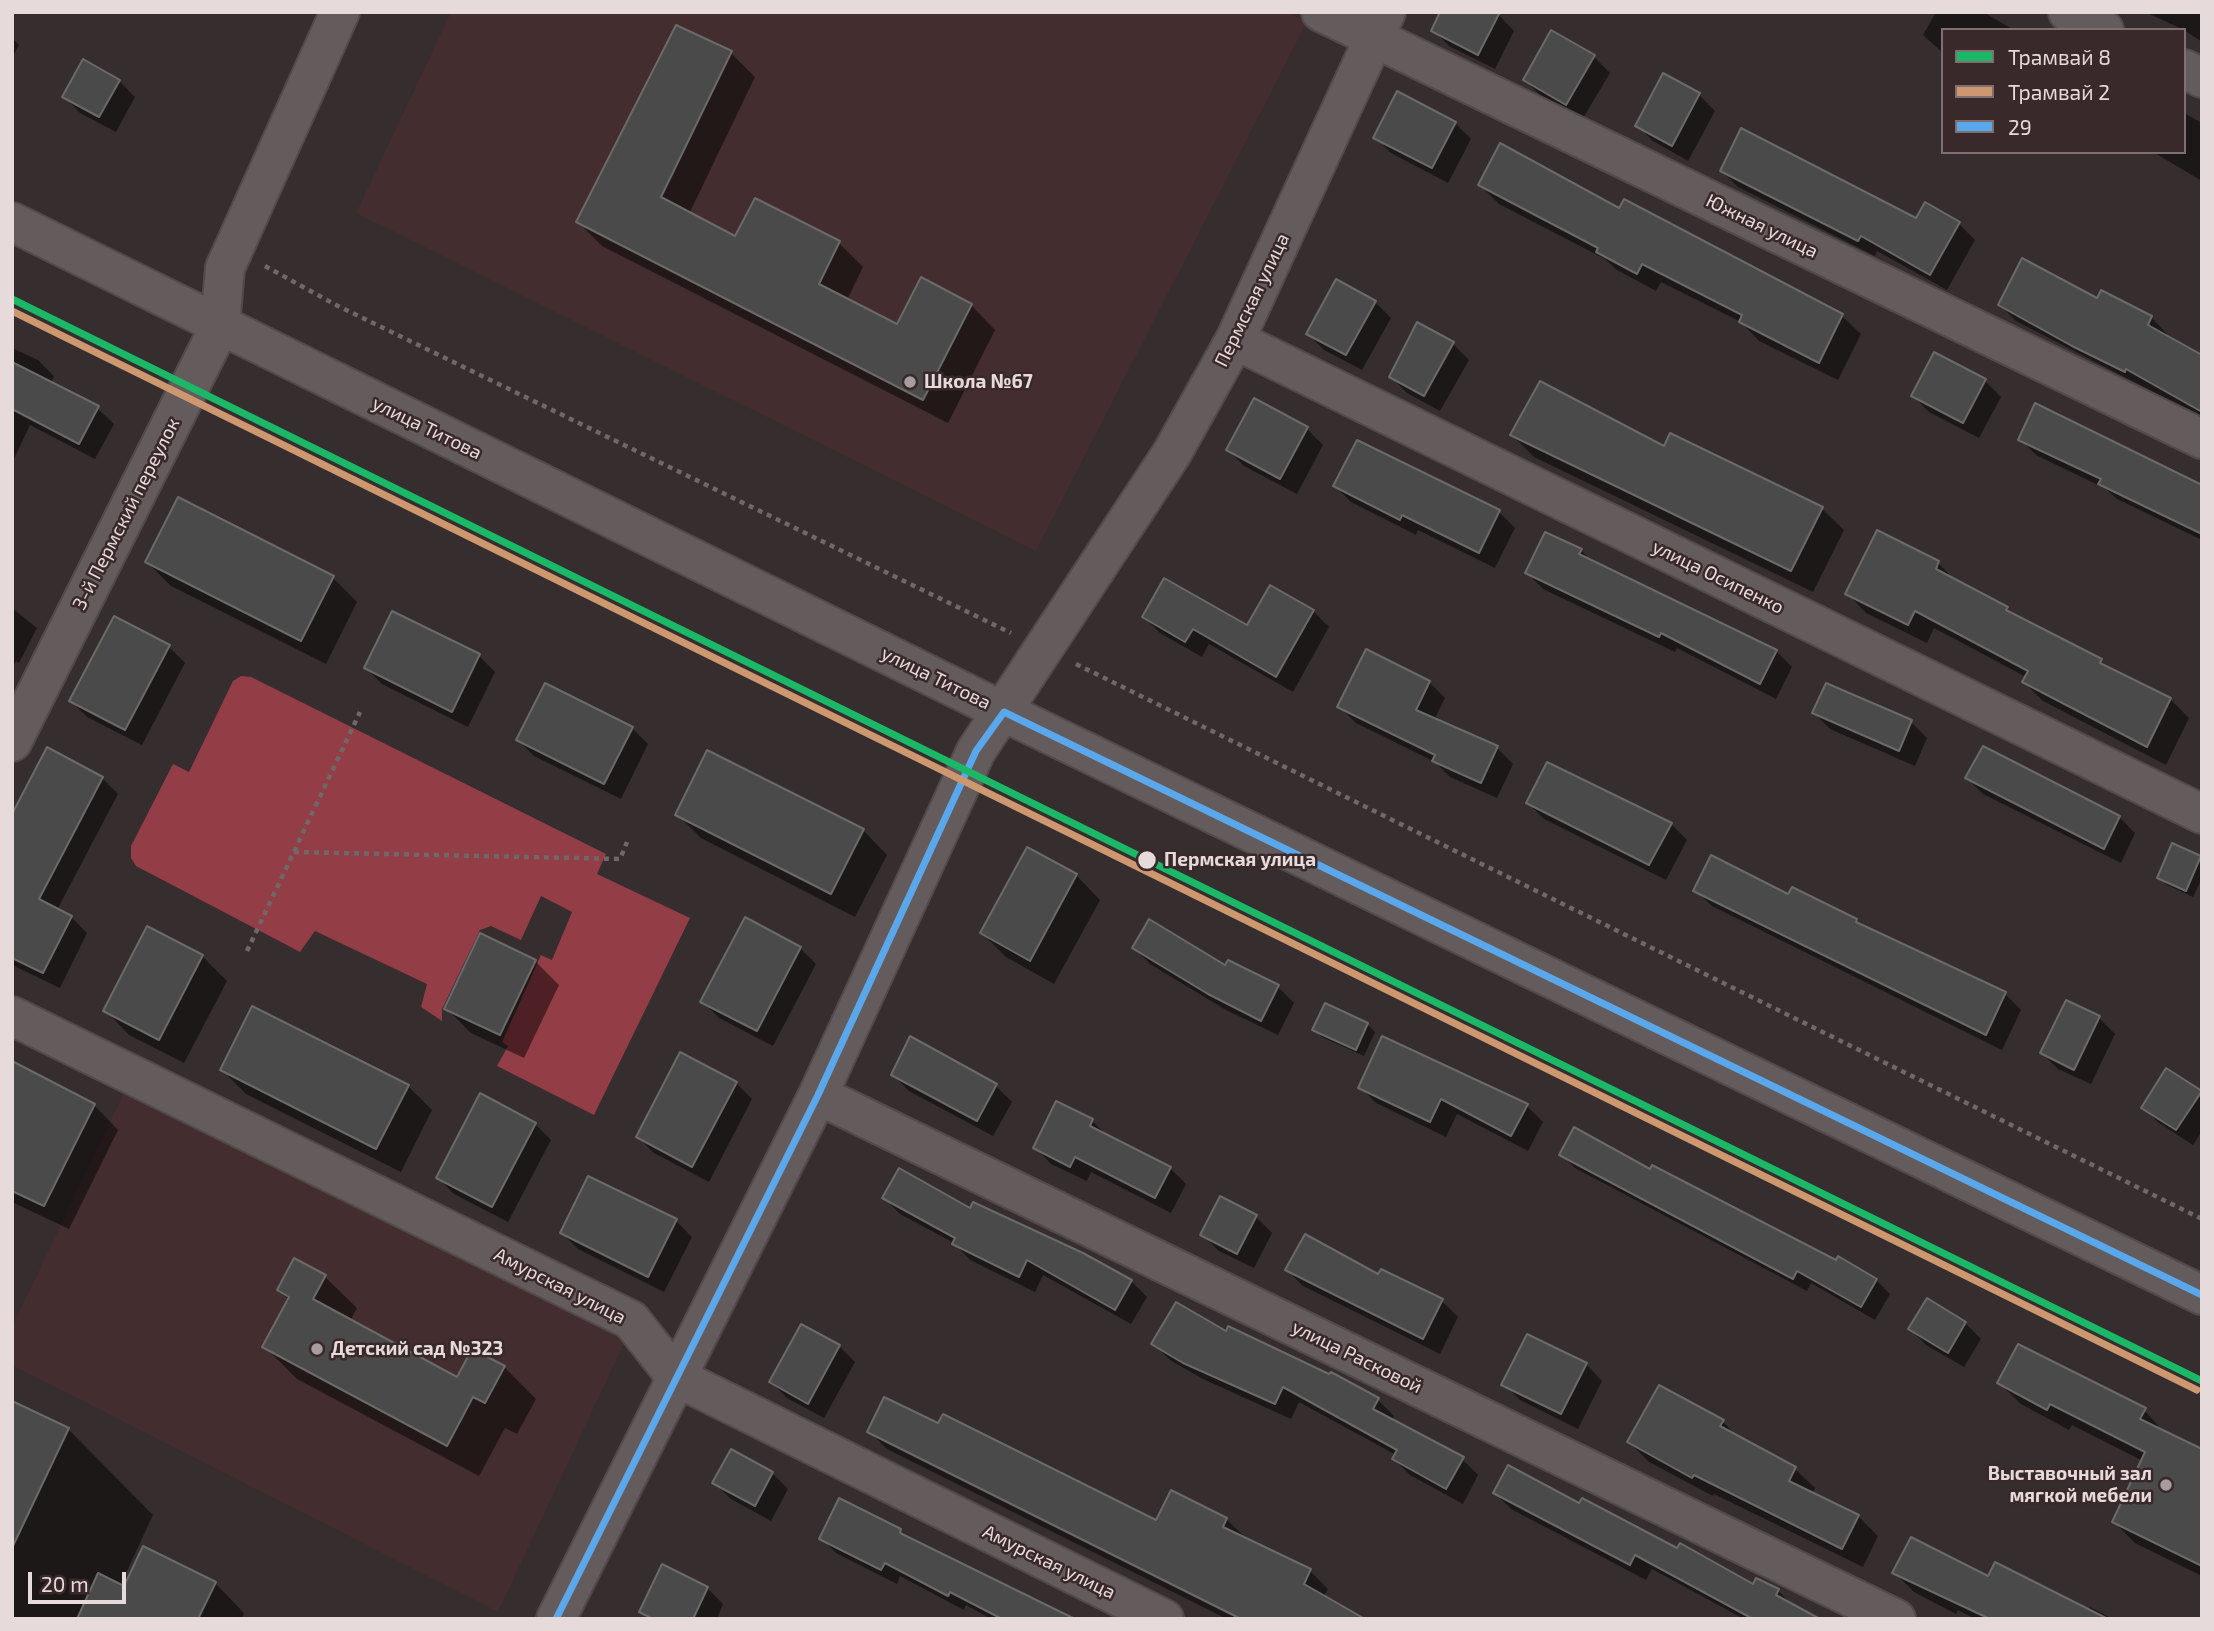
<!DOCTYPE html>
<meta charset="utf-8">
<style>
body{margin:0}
#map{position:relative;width:2214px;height:1631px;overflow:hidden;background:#362d2e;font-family:"Exo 2",sans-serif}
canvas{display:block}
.frame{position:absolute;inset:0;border:14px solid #e6dada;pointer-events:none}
.legend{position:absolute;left:1941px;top:28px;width:245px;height:126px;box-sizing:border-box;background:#3a292a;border:2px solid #7f7070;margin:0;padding:9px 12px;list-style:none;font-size:21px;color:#e6dada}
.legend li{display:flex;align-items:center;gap:14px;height:35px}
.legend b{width:35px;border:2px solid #7f7070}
.scale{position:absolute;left:28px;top:1572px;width:98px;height:32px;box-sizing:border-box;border:4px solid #e6dada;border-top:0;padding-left:9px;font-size:21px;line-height:24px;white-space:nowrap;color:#e6dada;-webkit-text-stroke:5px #3a292a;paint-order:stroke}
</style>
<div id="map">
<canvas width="2214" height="1631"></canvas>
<div class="frame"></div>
<ul class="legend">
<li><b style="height:9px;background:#1ab867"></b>Трамвай 8</li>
<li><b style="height:9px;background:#cd976f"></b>Трамвай 2</li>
<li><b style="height:9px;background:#5aa8eb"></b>29</li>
</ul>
<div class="scale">20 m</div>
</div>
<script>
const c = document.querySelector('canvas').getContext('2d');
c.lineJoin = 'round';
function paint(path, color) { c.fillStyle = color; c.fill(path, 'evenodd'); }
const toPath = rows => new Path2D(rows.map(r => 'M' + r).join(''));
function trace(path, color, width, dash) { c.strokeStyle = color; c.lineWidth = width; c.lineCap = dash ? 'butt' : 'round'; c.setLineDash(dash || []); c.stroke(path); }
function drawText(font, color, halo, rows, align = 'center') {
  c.font = font + ' "Exo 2",sans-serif'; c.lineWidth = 5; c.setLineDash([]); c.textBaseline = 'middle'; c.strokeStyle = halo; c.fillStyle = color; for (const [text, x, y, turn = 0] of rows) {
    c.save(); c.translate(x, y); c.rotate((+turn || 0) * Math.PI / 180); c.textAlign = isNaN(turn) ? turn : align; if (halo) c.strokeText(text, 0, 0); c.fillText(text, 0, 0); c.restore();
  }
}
const built = toPath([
 [451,12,1286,12,1307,22,1036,551,356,213],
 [128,1084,629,1333,498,1612,12,1365,12,1327]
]);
const forest = toPath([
 [241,676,251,677,606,854,597,874,690,918,594,1115,497,1066,508,1046,502,1042,541,955,552,960,572,912,541,896,521,940,491,926,480,930,442,1009,442,1021,421,1007,427,984,315,931,300,952,136,866,131,858,131,846,173,764,189,772,233,681]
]);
const shadow = toPath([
 [1936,12,1983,12,2014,30,1943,30,1943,53,1923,35],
 [2145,12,2202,12,2202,42,2184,30],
 [1498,14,1514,31,1495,69,1449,46,1433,30],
 [1552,33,1594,57,1610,73,1582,120,1541,96,1525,80],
 [12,38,19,45,12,58],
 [731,53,755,77,689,214,736,238,839,243,863,267,847,300,898,326,971,305,995,330,948,423,602,246,578,222],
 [1664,75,1699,95,1715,111,1688,161,1653,141,1637,125],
 [119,81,135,97,116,132,80,113,64,96],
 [2184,113,2202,123,2202,181,2153,152,2184,152],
 [1455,123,1471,139,1448,183,1391,153,1375,137],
 [1722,171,1917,221,1959,224,1975,240,1947,290,1877,251,1875,256,1738,187],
 [1480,185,1620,211,1842,316,1861,334,1838,380,1759,341,1741,322,1661,282,1656,291,1617,270,1605,259,1499,204],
 [2102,292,2151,317,2167,334,2166,337,2202,357,2202,417,2016,321,2000,305,2098,300],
 [1375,302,1391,318,1362,370,1324,350,1308,334],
 [1453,344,1469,360,1440,411,1407,393,1391,377],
 [12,348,38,360,54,376,51,383,97,408,114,424,95,459,30,425,12,463],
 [1935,354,1985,381,2001,397,1979,438,1929,412,1913,396],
 [1307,429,1323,445,1297,494,1244,466,1228,450],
 [1512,435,1665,448,1822,509,1844,530,1813,592,1534,457],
 [2020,439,2202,487,2202,540,2117,499,2106,489,2036,455],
 [1335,486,1499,512,1515,528,1495,568,1418,530,1416,535,1351,502],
 [1581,550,1592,562,1776,651,1792,667,1776,699,1677,648,1675,652,1543,589,1527,573],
 [147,562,333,578,357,602,326,664,171,586],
 [1938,563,1957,582,2101,661,2109,669,2170,699,2189,718,2166,765,2043,701,2024,682,2026,677,1934,628,1927,643,1866,613,1847,593],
 [12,608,37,628,19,663,16,661,12,669],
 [1313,611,1329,627,1293,692,1209,644,1202,657,1160,633,1144,617,1248,627],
 [393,613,479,656,495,672,468,727,382,684,366,668],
 [169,647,185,663,142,745,87,717,71,701],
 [1429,682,1445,698,1434,720,1497,748,1513,764,1497,798,1450,777,1435,762,1356,723,1340,707],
 [1814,713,1911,722,1927,738,1915,766,1830,729],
 [632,728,648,744,621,799,534,756,518,740],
 [102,778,118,794,57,910,71,917,87,933,60,988,12,965,12,820],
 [1967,778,2119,817,2135,833,2121,863,1983,794],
 [1528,803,1671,824,1687,840,1666,880,1544,819],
 [677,814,863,830,887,855,855,917,701,838],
 [2200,857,2202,878,2193,897,2167,885,2159,877],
 [1076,875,1100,900,1054,984,1006,957,982,933],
 [1695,890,1789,896,1856,920,1864,928,2005,994,2021,1010,2002,1050,1712,906],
 [800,948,816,964,773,1046,719,1018,703,1002],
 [1134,948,1226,967,1278,987,1294,1003,1278,1035,1226,1010,1150,964],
 [202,956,227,981,184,1063,129,1035,105,1010],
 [535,961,559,985,524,1058,471,1033,447,1009],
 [2099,1018,2115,1034,2091,1084,2058,1069,2042,1053],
 [1367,1024,1375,1032,1364,1056,1322,1037,1314,1030],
 [911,1039,996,1086,1012,1102,993,1136,909,1091,893,1075],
 [12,1063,94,1105,118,1130,69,1229,12,1202],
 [222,1070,408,1086,432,1110,401,1172,246,1094],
 [2166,1070,2202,1093,2202,1131,2193,1145,2159,1123,2143,1107],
 [1477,1080,1527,1106,1543,1122,1528,1151,1457,1114,1446,1137,1376,1103,1360,1087],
 [736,1083,752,1099,709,1182,654,1153,638,1137],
 [1057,1103,1092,1121,1109,1137,1170,1168,1186,1184,1171,1213,1091,1172,1087,1181,1051,1164,1035,1147],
 [535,1124,551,1140,508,1222,454,1194,438,1178],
 [1561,1155,1650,1171,1836,1262,1839,1258,1876,1280,1890,1294,1875,1320,1811,1283,1807,1291,1575,1168],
 [884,1198,971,1210,1131,1281,1147,1297,1131,1324,1043,1275,1035,1292,970,1260,954,1243,900,1214],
 [1256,1217,1272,1233,1254,1268,1219,1251,1203,1235],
 [676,1221,692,1237,664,1292,578,1249,562,1233],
 [1287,1270,1379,1277,1382,1271,1442,1301,1458,1317,1440,1354,1303,1286],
 [325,1277,357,1308,350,1321,458,1379,504,1367,536,1399,517,1434,505,1428,479,1476,297,1379,265,1347,289,1300,279,1290],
 [1965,1323,1981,1339,1964,1367,1926,1345,1910,1329],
 [1226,1334,1378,1400,1394,1416,1391,1421,1462,1459,1478,1475,1463,1504,1410,1475,1394,1459,1396,1455,1299,1402,1291,1419,1201,1378,1170,1360,1154,1344],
 [839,1346,855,1362,824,1418,787,1398,771,1382],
 [1586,1364,1602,1381,1578,1429,1520,1400,1504,1384],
 [1999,1383,2144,1410,2165,1433,2202,1451,2202,1576,2135,1543,2114,1522,2143,1461,2072,1425,2069,1430,2021,1404],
 [12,1403,68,1429,153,1515,120,1586,125,1588,215,1583,244,1613,242,1619,12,1619],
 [1723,1422,1739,1438,1795,1469,1815,1488,1812,1494,1858,1516,1878,1536,1863,1567,1714,1494,1713,1496,1649,1462,1629,1442],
 [939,1425,1157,1522,1172,1492,1226,1519,1245,1537,1310,1571,1328,1589,1324,1596,1358,1619,1227,1619,887,1449,869,1431],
 [732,1451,772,1473,788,1489,771,1521,731,1499,714,1483],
 [1495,1493,1579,1506,1754,1586,1757,1580,1778,1591,1795,1607,1816,1619,1744,1619,1652,1569,1646,1580,1511,1509],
 [839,1501,1008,1590,1010,1586,1049,1607,1061,1619,991,1619,966,1605,964,1610,900,1576,897,1584,836,1553,821,1538],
 [1895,1573,1989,1578,2088,1611,2090,1607,2113,1619,1975,1619,1958,1610,1956,1614,1914,1592],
 [707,1588,723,1604,717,1619,648,1619,641,1612]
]);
const building = toPath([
 [1440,12,1500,12,1478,55,1431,31,1440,12],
 [676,25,732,51,661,197,735,236,755,198,840,241,819,284,897,324,921,277,972,304,923,400,576,222,676,25],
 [1551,30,1595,55,1566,105,1523,80,1551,30],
 [83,59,120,80,99,117,62,97,83,59],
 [1663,73,1700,93,1672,146,1635,126,1663,73],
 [1397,91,1456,122,1432,168,1373,138,1397,91],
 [1741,128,1916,218,1925,202,1960,222,1930,275,1861,236,1858,241,1720,171,1741,128],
 [1500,143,1619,208,1624,199,1843,314,1819,363,1739,322,1742,315,1642,264,1637,274,1596,252,1598,248,1478,185,1500,143],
 [2022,258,2097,298,2101,290,2152,316,2148,325,2202,355,2202,412,2126,369,2125,372,2072,346,1998,305,2022,258],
 [1336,279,1376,301,1346,355,1306,334,1336,279],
 [1417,322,1454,342,1424,396,1389,377,1417,322],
 [1934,352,1986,379,1963,423,1911,396,1934,352],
 [12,362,99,406,79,444,12,409,12,362],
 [1540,381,1664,446,1670,433,1823,507,1791,571,1510,435,1540,381],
 [1254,398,1308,427,1280,479,1226,450,1254,398],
 [2035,403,2202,485,2202,534,2098,484,2101,479,2018,440,2035,403],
 [1357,440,1500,510,1479,553,1402,515,1400,520,1333,486,1357,440],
 [178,497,334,576,301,641,145,562,178,497],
 [1877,530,1939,561,1936,569,2008,607,2006,610,2102,659,2100,663,2171,698,2147,747,2022,682,2028,671,1915,611,1908,625,1845,594,1877,530],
 [1545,532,1582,549,1579,554,1777,650,1760,684,1661,633,1659,637,1525,573,1545,532],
 [1164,578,1247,625,1270,585,1314,610,1276,677,1193,629,1185,642,1142,617,1164,578],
 [392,611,480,654,452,712,364,668,392,611],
 [114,616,170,645,125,730,69,701,114,616],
 [1366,649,1430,681,1416,710,1498,746,1481,783,1432,761,1435,755,1337,707,1366,649],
 [545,683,633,727,604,784,516,740,545,683],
 [1826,683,1912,720,1899,751,1812,713,1826,683],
 [1983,746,2120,816,2104,849,1965,778,1983,746],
 [47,747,103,777,39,899,72,916,43,973,12,958,12,814,47,747],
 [707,750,864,829,831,894,675,815,707,750],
 [1547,762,1672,823,1649,865,1526,803,1547,762],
 [2172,843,2201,856,2186,891,2157,878,2172,843],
 [1027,847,1077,874,1030,961,980,933,1027,847],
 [1711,855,1788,894,1792,887,1857,919,1856,922,2006,992,1986,1035,1693,891,1711,855],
 [745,917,801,947,757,1031,700,1002,745,917],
 [1149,919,1225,965,1228,960,1279,985,1261,1021,1208,994,1132,948,1149,919],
 [147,926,203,955,159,1040,103,1011,147,926],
 [480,933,536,960,500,1035,444,1009,480,933],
 [2066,1000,2100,1016,2074,1070,2040,1053,2066,1000],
 [1325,1003,1368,1023,1356,1050,1312,1030,1325,1003],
 [252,1006,409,1085,376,1149,220,1070,252,1006],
 [910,1036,997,1084,977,1121,891,1075,910,1036],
 [1382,1036,1528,1104,1511,1136,1441,1099,1430,1122,1358,1088,1382,1036],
 [680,1052,737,1082,692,1167,636,1137,680,1052],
 [12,1061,95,1104,44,1206,12,1191,12,1061],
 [2166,1068,2202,1091,2176,1130,2141,1108,2166,1068],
 [480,1093,536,1123,492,1207,436,1178,480,1093],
 [1056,1101,1093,1119,1090,1126,1171,1167,1155,1198,1075,1157,1070,1167,1033,1148,1056,1101],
 [1574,1127,1650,1169,1652,1165,1836,1260,1838,1256,1877,1279,1861,1307,1797,1271,1793,1279,1559,1155,1574,1127],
 [899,1168,970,1208,973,1202,1083,1253,1132,1280,1115,1310,1027,1260,1019,1277,952,1244,955,1238,882,1198,899,1168],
 [588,1176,677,1219,648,1277,560,1233,588,1176],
 [1220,1196,1257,1215,1237,1254,1200,1235,1220,1196],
 [1305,1234,1378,1274,1381,1269,1443,1299,1423,1339,1285,1270,1305,1234],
 [294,1258,326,1275,313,1299,457,1377,472,1349,505,1366,485,1403,473,1397,447,1446,262,1347,289,1297,277,1290,294,1258],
 [1927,1298,1966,1322,1948,1353,1908,1329,1927,1298],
 [1176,1302,1226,1331,1228,1326,1329,1374,1331,1372,1379,1398,1373,1409,1464,1457,1446,1489,1392,1459,1397,1450,1283,1387,1275,1404,1183,1363,1151,1344,1176,1302],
 [801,1324,840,1345,808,1404,769,1382,801,1324],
 [1527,1334,1587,1363,1561,1414,1501,1385,1527,1334],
 [2018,1344,2146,1408,2140,1419,2202,1449,2202,1566,2112,1522,2145,1452,2050,1404,2047,1410,1997,1383,2018,1344],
 [1659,1385,1724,1420,1720,1426,1796,1467,1789,1481,1859,1515,1842,1549,1694,1475,1692,1478,1627,1442,1659,1385],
 [884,1397,938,1423,943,1414,1156,1520,1171,1490,1227,1518,1223,1527,1311,1569,1304,1584,1365,1619,1241,1619,867,1432,884,1397],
 [12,1401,69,1428,12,1548,12,1401],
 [731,1449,773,1472,755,1506,712,1483,731,1449],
 [1508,1465,1579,1503,1582,1498,1677,1548,1680,1543,1753,1584,1756,1578,1779,1589,1776,1595,1820,1619,1753,1619,1635,1555,1630,1565,1493,1493,1508,1465],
 [839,1498,901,1529,900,1533,1075,1619,1002,1619,950,1592,948,1596,885,1563,881,1570,819,1539,839,1498],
 [1911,1537,1988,1576,1995,1562,2108,1619,1990,1619,1892,1573,1911,1537],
 [143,1546,216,1582,198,1619,77,1619,98,1573,124,1586,143,1546],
 [662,1564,708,1587,693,1619,653,1619,639,1612,662,1564]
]);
const path = toPath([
 [265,266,336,305,1011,633],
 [1076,664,2202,1219],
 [294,852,620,859,627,842],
 [247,951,360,712]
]);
const minor = toPath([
 [1321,12,2202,439],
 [2068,12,2104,30],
 [2184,69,2202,78],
 [12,222,1004,712,2202,1295],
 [1235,340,2202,814],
 [12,742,220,326,225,268,340,12],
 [12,1016,631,1320,676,1377,1164,1619],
 [818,1095,1896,1619],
 [556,1619,818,1095,976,751,1172,453,1235,340,1386,12]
]);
const bus1 = toPath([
 [556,1619,818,1095,976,751,1004,712,2202,1295]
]);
const tram1 = toPath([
 [12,299,2202,1381]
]);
const tram2 = toPath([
 [12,311,2197,1390]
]);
const markers = [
 [910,382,7,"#a89d9e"],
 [1147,860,10,"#e6dada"],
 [317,1349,7,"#a89d9e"],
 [2166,1485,7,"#a89d9e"]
];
const streetNames = [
 ["Южная улица",1762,226,26],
 ["Пермская улица",1252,300,-64],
 ["улица Титова",427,428,26],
 ["3-й Пермский переулок",126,514,-63],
 ["улица Осипенко",1718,577,26],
 ["улица Титова",936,678,26],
 ["Амурская улица",560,1286,27],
 ["улица Расковой",1357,1357,26],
 ["Амурская улица",1049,1562,26]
];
const poiNames = [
 ["Школа №67",924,382],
 ["Детский сад №323",331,1349],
 ["Выставочный зал",2152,1474,"right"],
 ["мягкой мебели",2152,1496,"right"]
];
const stopNames = [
 ["Пермская улица",1164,860]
];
paint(built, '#432d2e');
paint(forest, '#933d46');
paint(shadow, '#0007');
paint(building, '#4b4a4a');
trace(building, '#6a6a69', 2);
trace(minor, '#524a4a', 42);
trace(path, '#6e6868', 4.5, [5, 5]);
trace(minor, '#645c5c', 38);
trace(bus1, '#5aa8eb', 7);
trace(tram1, '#1ab867', 7);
trace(tram2, '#cd976f', 7);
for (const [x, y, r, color] of markers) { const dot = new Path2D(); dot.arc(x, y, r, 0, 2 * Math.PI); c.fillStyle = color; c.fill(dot); trace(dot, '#3a292a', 2.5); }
drawText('19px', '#e6dada', '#3a292a', streetNames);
drawText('bold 19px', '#e6dada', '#3a292a', poiNames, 'left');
drawText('bold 19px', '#e6dada', '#3a292a', stopNames, 'left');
</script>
